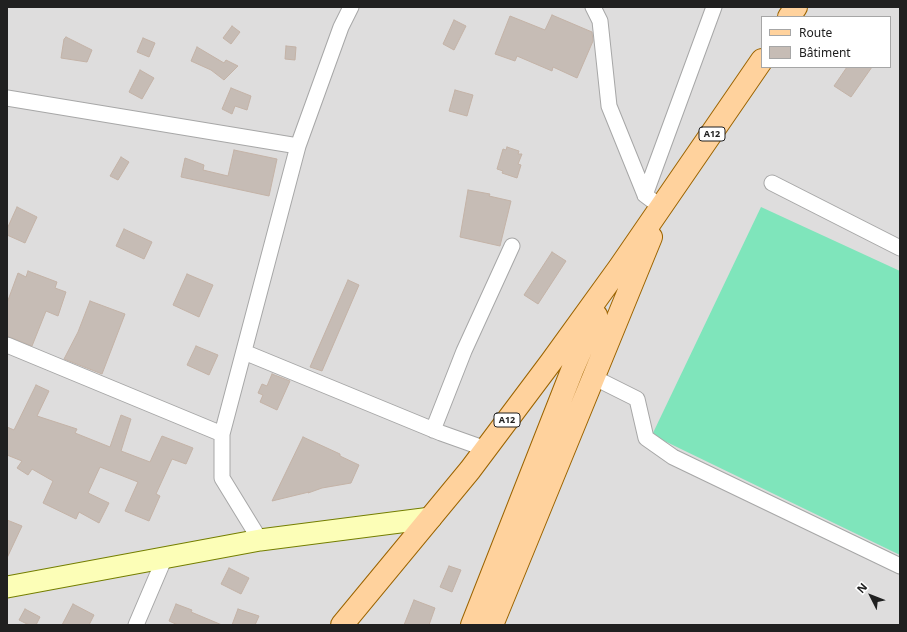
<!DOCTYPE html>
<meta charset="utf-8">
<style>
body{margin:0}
#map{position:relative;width:907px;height:632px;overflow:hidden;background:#f1ede6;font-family:"Noto Sans",sans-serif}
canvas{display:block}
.frame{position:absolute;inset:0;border:8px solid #202020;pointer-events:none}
.legend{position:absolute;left:761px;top:16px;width:130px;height:52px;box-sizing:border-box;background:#fff;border:1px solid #a6a6a6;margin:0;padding:5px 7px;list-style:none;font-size:12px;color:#202020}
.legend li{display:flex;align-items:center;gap:8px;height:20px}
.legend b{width:20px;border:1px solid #a6a6a6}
.north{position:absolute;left:851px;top:576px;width:40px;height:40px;-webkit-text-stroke:3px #fff;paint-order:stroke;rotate:312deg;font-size:11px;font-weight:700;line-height:16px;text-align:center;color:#202020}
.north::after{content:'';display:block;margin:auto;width:14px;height:18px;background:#202020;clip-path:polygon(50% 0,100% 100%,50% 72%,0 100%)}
</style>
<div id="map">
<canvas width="907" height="632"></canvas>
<div class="frame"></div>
<ul class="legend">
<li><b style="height:5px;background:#ffd29d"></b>Route</li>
<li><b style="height:11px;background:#c6bcb5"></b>Bâtiment</li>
</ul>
<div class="north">N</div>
</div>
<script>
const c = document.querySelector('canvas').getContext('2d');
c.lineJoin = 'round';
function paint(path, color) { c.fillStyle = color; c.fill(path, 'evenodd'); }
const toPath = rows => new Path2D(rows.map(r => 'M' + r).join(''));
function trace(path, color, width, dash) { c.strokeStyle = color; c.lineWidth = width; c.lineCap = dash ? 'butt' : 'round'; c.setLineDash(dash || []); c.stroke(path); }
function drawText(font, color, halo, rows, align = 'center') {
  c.font = font + ' "Noto Sans",sans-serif'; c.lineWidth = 3; c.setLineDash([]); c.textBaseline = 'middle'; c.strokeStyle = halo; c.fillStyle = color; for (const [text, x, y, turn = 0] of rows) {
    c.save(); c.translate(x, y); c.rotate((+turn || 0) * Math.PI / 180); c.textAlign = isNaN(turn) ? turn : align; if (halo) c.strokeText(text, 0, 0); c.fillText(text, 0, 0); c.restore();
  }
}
const residential = toPath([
 [7,7,900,7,900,625,7,625],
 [762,17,890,17,890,67,762,67]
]);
const pitch = toPath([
 [761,207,900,271,900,555,652,435]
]);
const building = toPath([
 [552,15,592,32,593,41,577,78,553,67,552,71,517,56,515,61,495,54,510,16,545,30,552,15],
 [454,20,466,26,454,50,443,44,454,20],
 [232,26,240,32,231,44,223,38,232,26],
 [66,37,92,50,87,62,61,58,64,39,66,37],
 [143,38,155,43,149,57,137,52,143,38],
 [286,46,296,47,295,60,285,59,286,46],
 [197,47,224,63,226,60,238,66,224,80,211,70,191,61,197,47],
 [847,67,872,67,851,97,834,86,847,67],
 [140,70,154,78,142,99,129,92,140,70],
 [231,88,251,96,247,110,235,106,232,114,222,109,231,88],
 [455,90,473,95,467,116,449,111,455,90],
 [507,147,519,151,518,154,522,154,518,164,521,165,517,178,502,173,503,171,497,169,503,149,506,150,507,147],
 [234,150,277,159,269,196,181,177,185,158,204,165,203,170,228,176,234,150],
 [121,157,129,162,118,180,110,176,121,157],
 [468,190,490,194,489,196,511,201,500,246,460,237,468,190],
 [17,207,37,217,25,243,7,235,7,229,17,207],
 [124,229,152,242,144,259,116,246,124,229],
 [552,252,566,261,538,304,524,295,552,252],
 [28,271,57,282,55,288,66,292,58,316,46,311,32,346,7,336,7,303,18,273,26,277,28,271],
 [187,274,213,285,199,317,173,305,187,274],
 [348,280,359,285,322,371,310,367,348,280],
 [90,301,125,314,102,374,64,359,78,332,90,301],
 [196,346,218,355,209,375,187,365,196,346],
 [272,374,290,381,277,410,260,402,263,395,258,393,262,384,267,386,272,374],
 [36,385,49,391,37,416,77,429,75,433,110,447,121,415,131,419,121,451,150,462,162,436,193,448,186,464,172,459,156,494,160,496,149,521,125,511,138,482,100,467,88,493,109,503,99,523,79,512,76,519,43,503,53,481,32,469,28,475,17,468,22,461,7,455,7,427,14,430,36,385],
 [303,437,340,454,340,456,359,465,351,483,322,488,308,493,309,492,272,501,303,437],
 [7,520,22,526,7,558,7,520],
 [449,566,461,570,452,592,440,587,449,566],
 [229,568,249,578,241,594,221,584,229,568],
 [414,600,435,608,429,625,404,625,414,600],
 [73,604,94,615,89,625,62,625,73,604],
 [176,604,192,610,191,612,222,625,178,625,169,621,176,604],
 [25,609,40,617,36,625,29,625,19,620,25,609],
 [238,609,259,616,255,625,232,625,238,609]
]);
const street = toPath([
 [593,7,600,21,609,106,645,195],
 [7,98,298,146],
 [772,183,900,248],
 [661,207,645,195,714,7],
 [7,345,222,434],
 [244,352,441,433,486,449],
 [593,377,637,399,646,438,673,457,900,566],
 [433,430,464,351,512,246],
 [260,540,222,478,222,434,298,146,341,27,351,7],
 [136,625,165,557]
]);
const secondary = toPath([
 [7,587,260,540,431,518]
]);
const primary = toPath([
 [789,17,796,7],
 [342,625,470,470,551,362,619,268,762,60],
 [472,625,573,368,596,315],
 [492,625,651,237]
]);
const shields = [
 [712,134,26],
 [507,420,26]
];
const shieldNames = [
 ["A12",712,134],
 ["A12",507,420]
];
paint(residential, '#dedddd');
paint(pitch, '#7fe5bb');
paint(building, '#c6bcb5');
trace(building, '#c4b3a7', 1);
trace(street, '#a7a7a7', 17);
trace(secondary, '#747e00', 23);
trace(primary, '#9c6400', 24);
trace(street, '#fff', 15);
trace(secondary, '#fcfeb7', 21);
trace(primary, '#ffd29d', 22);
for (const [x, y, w] of shields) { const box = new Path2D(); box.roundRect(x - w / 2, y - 7, w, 14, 3); c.fillStyle = '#fff'; c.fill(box); trace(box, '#202020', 1); }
drawText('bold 9px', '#202020', null, shieldNames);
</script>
